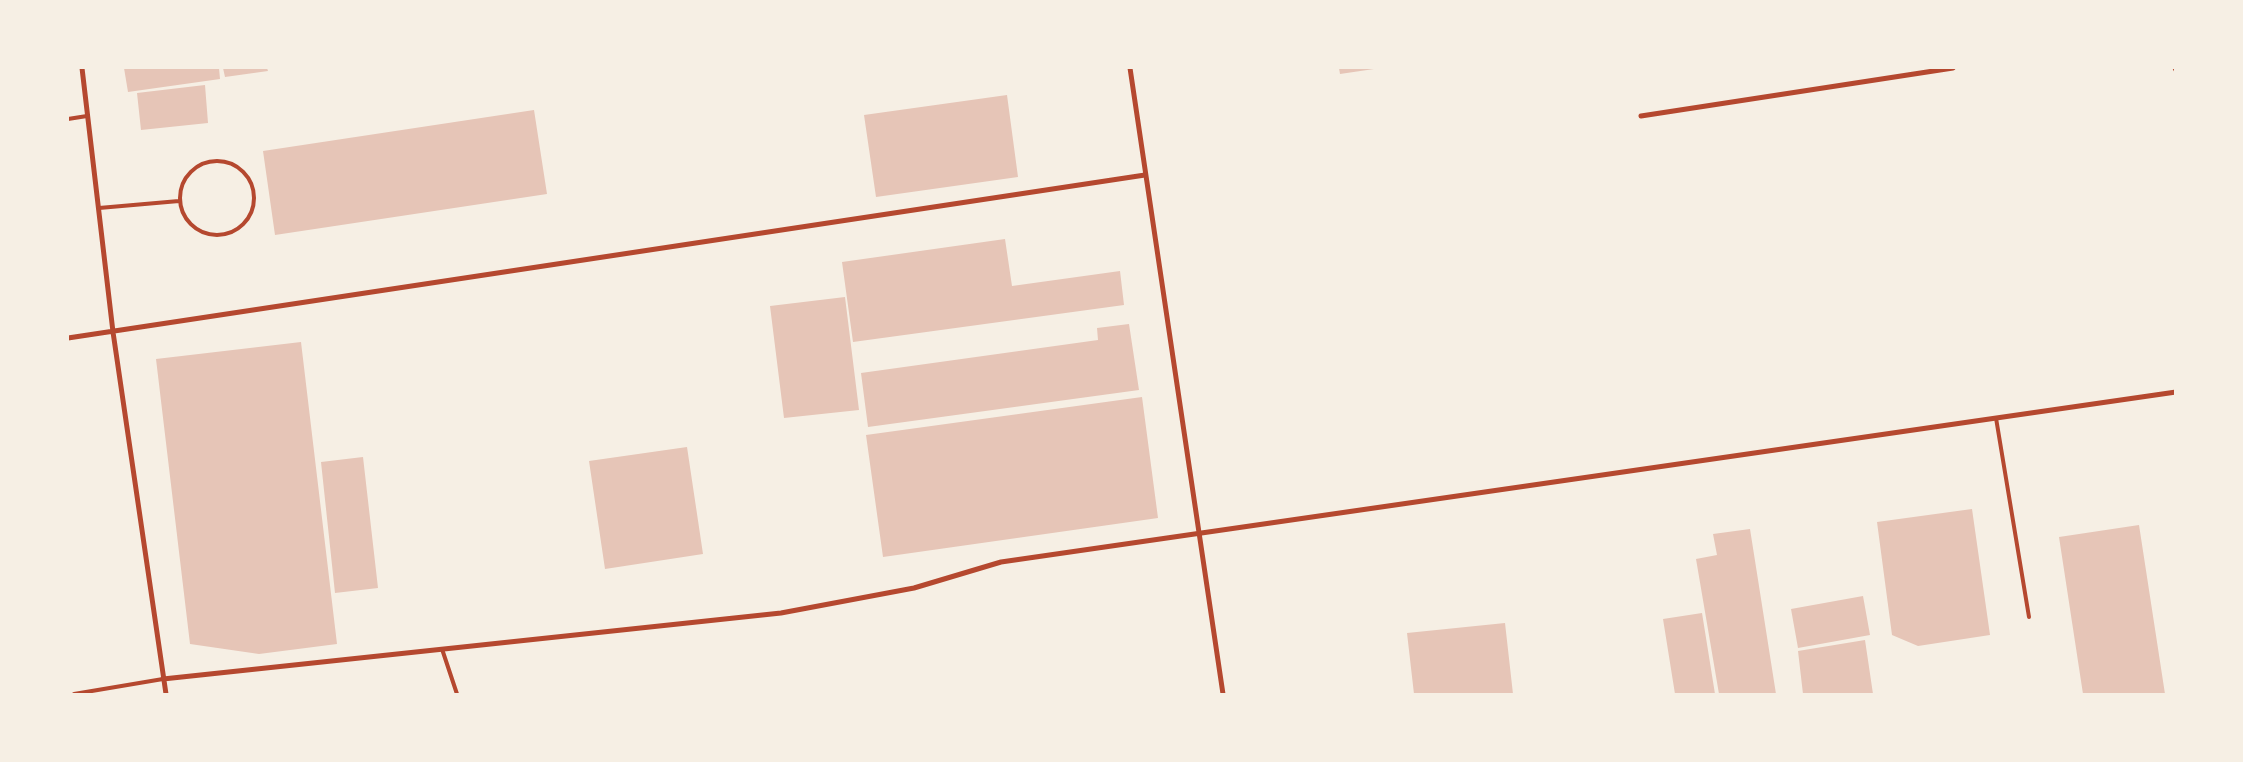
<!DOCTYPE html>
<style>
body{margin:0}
#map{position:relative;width:2243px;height:762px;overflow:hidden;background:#f6efe4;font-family:"Exo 2",sans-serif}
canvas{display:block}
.frame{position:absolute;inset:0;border:69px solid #f6efe4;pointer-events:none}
</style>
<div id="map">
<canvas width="2243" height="762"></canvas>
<div class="frame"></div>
</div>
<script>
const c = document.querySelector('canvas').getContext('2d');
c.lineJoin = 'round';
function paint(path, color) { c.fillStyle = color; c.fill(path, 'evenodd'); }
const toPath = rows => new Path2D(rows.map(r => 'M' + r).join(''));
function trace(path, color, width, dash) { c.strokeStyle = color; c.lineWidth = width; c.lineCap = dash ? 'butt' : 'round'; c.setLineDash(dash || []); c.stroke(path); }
const building = toPath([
 [124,68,219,68,220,79,128,92],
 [223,68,267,68,268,71,225,77],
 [1339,68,1374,68,1374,69,1340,74],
 [205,85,208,123,141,130,137,93],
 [1007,95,1018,177,876,197,864,115],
 [534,110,547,194,275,235,263,151],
 [1005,239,1012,286,1120,271,1124,305,853,342,842,262],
 [845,297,859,410,784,418,770,306],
 [1129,324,1139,390,868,427,861,373,1098,340,1097,328],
 [301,342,337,644,259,654,190,644,156,359],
 [1142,397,1158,518,883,557,866,435],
 [687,447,703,554,605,569,589,461],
 [363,457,378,588,335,593,321,462],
 [1972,509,1990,635,1918,646,1892,635,1877,522],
 [2139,525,2165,694,2083,694,2059,537],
 [1750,529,1776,694,1719,694,1696,559,1717,555,1713,534],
 [1863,596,1870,635,1798,648,1791,609],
 [1702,613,1715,694,1675,694,1663,619],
 [1505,623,1513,694,1414,694,1407,633],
 [1865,640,1873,694,1803,694,1798,651]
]);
const service = toPath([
 [68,119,87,116],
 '180 198a37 37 0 1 1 74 0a37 37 0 1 1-74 0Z',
 [99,208,179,201],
 [1996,418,2029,617],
 [442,649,457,694],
 [74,694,163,679]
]);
const minor = toPath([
 [82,68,113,332,166,694],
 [1130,68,1223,694],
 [2175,68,2176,70],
 [1641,116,1953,68],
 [68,338,1145,175],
 [163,679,781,613,914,588,1001,562,2176,392]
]);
paint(building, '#e6c5b7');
trace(service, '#b5482f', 4);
trace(minor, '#b5482f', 5);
</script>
